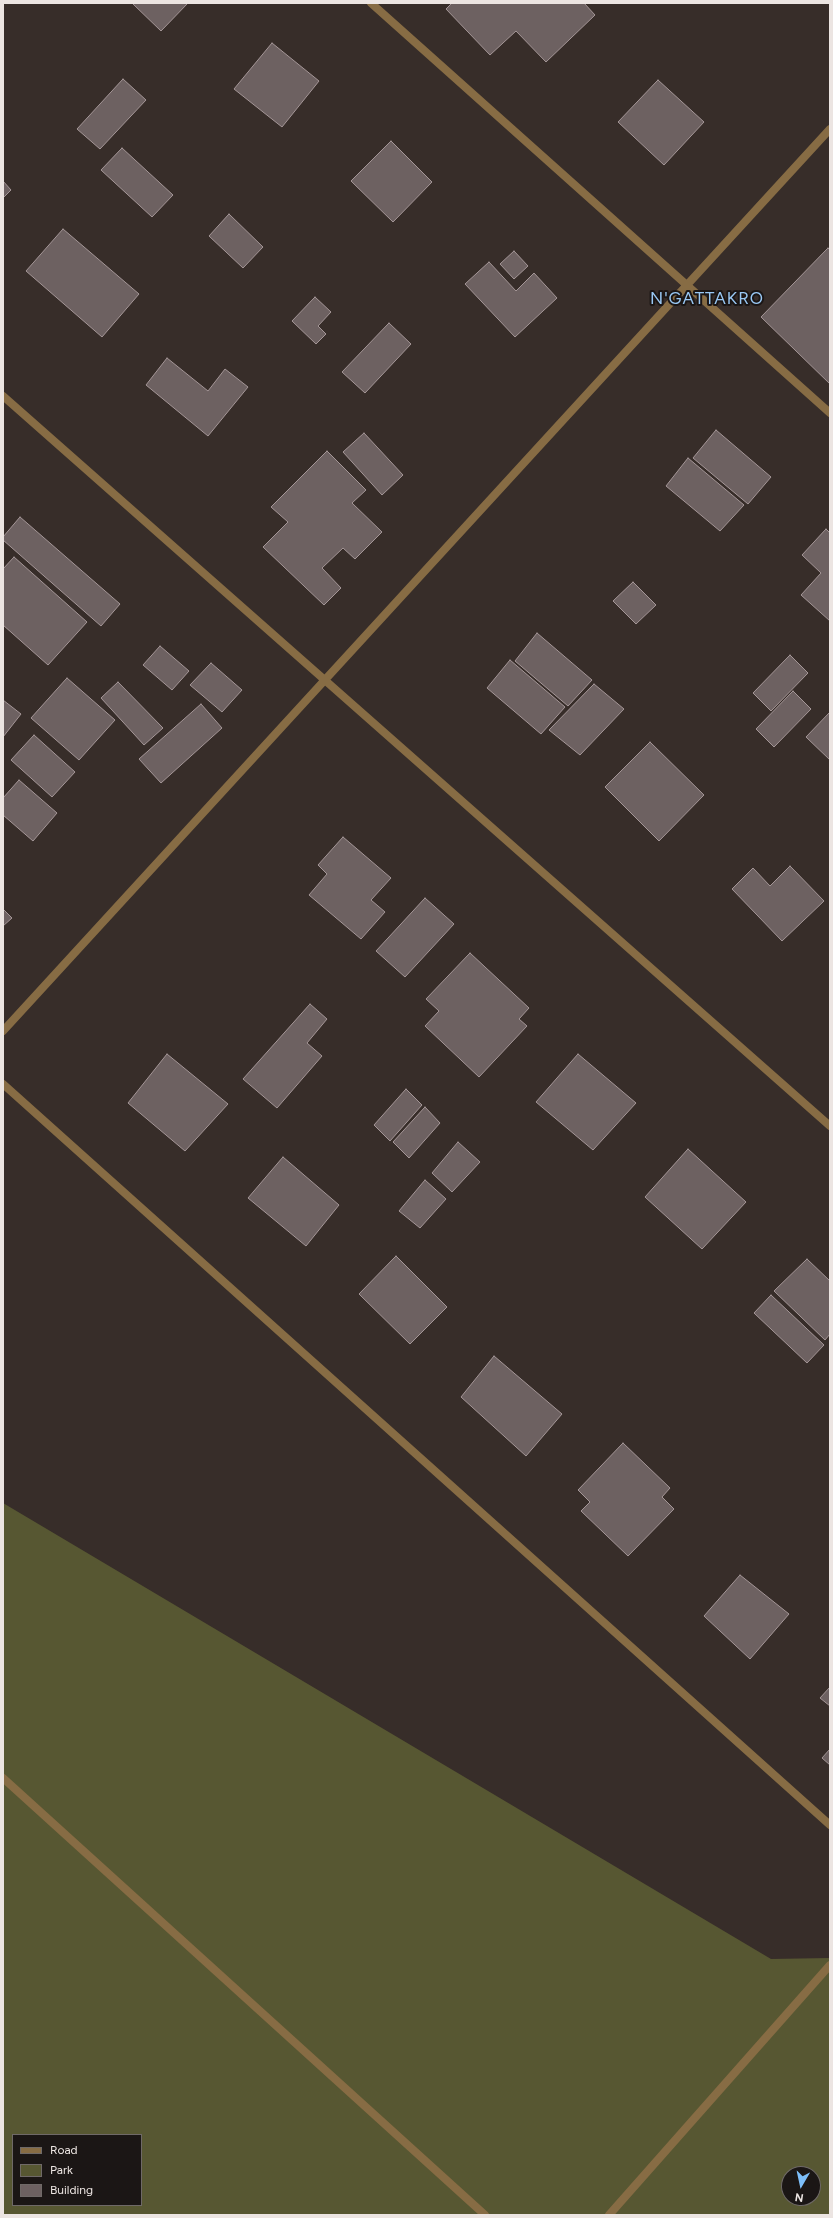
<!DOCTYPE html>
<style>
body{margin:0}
#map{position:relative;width:833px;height:2218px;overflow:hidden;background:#372d29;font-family:Figtree,sans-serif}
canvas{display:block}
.frame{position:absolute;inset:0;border:4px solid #ece5e2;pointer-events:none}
.legend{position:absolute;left:12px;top:2134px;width:130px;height:72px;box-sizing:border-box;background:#1b1615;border:1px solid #6f6967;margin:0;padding:5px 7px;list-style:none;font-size:12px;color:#ece5e2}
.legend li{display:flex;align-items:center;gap:8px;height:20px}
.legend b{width:20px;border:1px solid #6f6967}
.north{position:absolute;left:781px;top:2166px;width:40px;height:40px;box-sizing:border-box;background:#1b1615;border:1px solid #6f6967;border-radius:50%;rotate:189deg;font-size:11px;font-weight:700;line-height:16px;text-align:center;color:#ece5e2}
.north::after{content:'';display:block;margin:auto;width:14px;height:18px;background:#7dbef9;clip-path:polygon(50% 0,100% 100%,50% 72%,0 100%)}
</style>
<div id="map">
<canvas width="833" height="2218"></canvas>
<div class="frame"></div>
<ul class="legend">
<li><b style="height:5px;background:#876c44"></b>Road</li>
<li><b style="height:11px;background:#575732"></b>Park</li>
<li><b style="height:11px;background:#6d6161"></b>Building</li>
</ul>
<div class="north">N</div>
</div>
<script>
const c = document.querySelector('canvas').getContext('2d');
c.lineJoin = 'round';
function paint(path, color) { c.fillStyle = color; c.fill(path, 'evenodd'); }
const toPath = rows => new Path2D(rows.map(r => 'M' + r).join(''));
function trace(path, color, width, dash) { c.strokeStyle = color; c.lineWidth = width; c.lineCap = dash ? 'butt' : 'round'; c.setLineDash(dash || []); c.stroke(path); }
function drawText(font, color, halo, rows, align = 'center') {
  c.font = font + ' Figtree,sans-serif'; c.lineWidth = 4; c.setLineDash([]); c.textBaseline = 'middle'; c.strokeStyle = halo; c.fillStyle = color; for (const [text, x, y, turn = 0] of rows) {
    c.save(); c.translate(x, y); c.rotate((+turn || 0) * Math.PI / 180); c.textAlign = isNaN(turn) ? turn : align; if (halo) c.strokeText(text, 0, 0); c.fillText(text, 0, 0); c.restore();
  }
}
const green = toPath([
 [3,1503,771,1959,830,1958,830,2215,3,2215],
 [13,2135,141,2135,141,2205,13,2205],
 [789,2174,813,2174,813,2198,789,2198]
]);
const building = toPath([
 [132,3,188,3,161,31,132,3],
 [452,3,584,3,595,15,546,62,516,31,490,55,446,9,452,3],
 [272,43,319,81,282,127,234,89,272,43],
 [123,79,146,100,100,149,77,129,123,79],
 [658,80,704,122,664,165,618,122,658,80],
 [391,141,432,182,393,222,351,181,391,141],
 [122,148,173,195,152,217,101,170,122,148],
 [3,181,11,190,3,198,3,181],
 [229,214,263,247,243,268,209,236,229,214],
 [63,229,139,294,102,337,26,271,63,229],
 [828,248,830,250,830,384,761,317,828,248],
 [514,251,528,266,514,279,500,264,514,251],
 [489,262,516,291,534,273,557,298,515,337,465,284,489,262],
 [315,297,331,312,318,326,326,334,316,344,292,321,315,297],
 [389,323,411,344,365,393,342,372,389,323],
 [167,358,208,391,225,369,248,387,208,436,146,385,167,358],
 [716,430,771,477,748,504,693,458,716,430],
 [364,433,403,475,382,495,343,452,364,433],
 [327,451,366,490,352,503,382,532,355,559,343,548,322,568,341,588,324,605,263,547,288,522,271,507,327,451],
 [688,458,744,505,720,531,666,486,688,458],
 [20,517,120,604,101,626,3,540,3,537,20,517],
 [826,529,830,533,830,621,801,595,821,573,802,555,826,529],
 [14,557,87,622,48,665,3,625,3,569,14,557],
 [633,582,656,605,636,624,613,601,633,582],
 [537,633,592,680,568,706,515,661,537,633],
 [160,646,189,671,172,690,143,665,160,646],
 [790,655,808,673,771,711,753,693,790,655],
 [510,660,565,707,541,734,487,688,510,660],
 [211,663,242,690,222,712,190,685,211,663],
 [67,678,115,720,79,760,31,718,67,678],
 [118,682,163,728,144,745,101,698,118,682],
 [594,684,624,709,580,755,549,730,594,684],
 [793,691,811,709,774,747,756,729,793,691],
 [3,700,21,714,3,737,3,700],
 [201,704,222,728,161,783,139,759,201,704],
 [830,712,830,760,806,737,830,712],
 [34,735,75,772,52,797,11,760,34,735],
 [650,742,704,795,659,841,605,787,650,742],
 [19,780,57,813,33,841,3,815,3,798,19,780],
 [343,837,391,878,371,900,385,912,361,939,309,895,327,874,318,865,343,837],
 [790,866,824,901,782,941,732,889,753,868,770,886,790,866],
 [425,898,454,924,405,977,376,951,425,898],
 [3,909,12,918,3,926,3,909],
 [470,953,529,1008,519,1019,527,1026,479,1077,425,1026,439,1011,426,999,470,953],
 [310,1004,327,1019,307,1043,322,1056,277,1108,243,1079,310,1004],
 [167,1054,228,1104,185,1151,128,1103,167,1054],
 [578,1054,636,1103,593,1150,536,1102,578,1054],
 [406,1089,422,1105,390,1141,374,1125,406,1089],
 [425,1107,440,1123,409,1158,393,1142,425,1107],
 [458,1142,480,1162,452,1192,432,1173,458,1142],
 [688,1149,746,1202,702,1249,645,1197,688,1149],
 [283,1157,339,1205,306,1246,248,1198,283,1157],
 [425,1180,446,1199,420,1228,399,1211,425,1180],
 [396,1256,447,1307,410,1344,359,1294,396,1256],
 [807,1259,830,1281,830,1334,825,1340,774,1291,807,1259],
 [771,1295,824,1345,807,1363,754,1313,771,1295],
 [494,1356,562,1414,526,1456,461,1397,494,1356],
 [623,1443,670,1488,662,1497,674,1509,628,1556,581,1511,590,1502,578,1490,623,1443],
 [740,1575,789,1614,750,1659,704,1616,740,1575],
 [830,1687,830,1706,820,1698,830,1687],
 [830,1749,830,1765,822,1758,830,1749]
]);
const street = toPath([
 [371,3,830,413],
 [3,396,830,1126],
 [3,1031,830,129],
 [3,1084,830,1825],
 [3,1778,485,2215],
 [609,2215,830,1965]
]);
const quarterNames = [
 ["N'GATTAKRO",707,299]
];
paint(green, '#575732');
paint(building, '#6d6161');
trace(building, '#a49697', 1);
trace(street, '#876c44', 8);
c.letterSpacing = '1px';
drawText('17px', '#99c8f4', '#1b1615', quarterNames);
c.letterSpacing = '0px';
</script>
